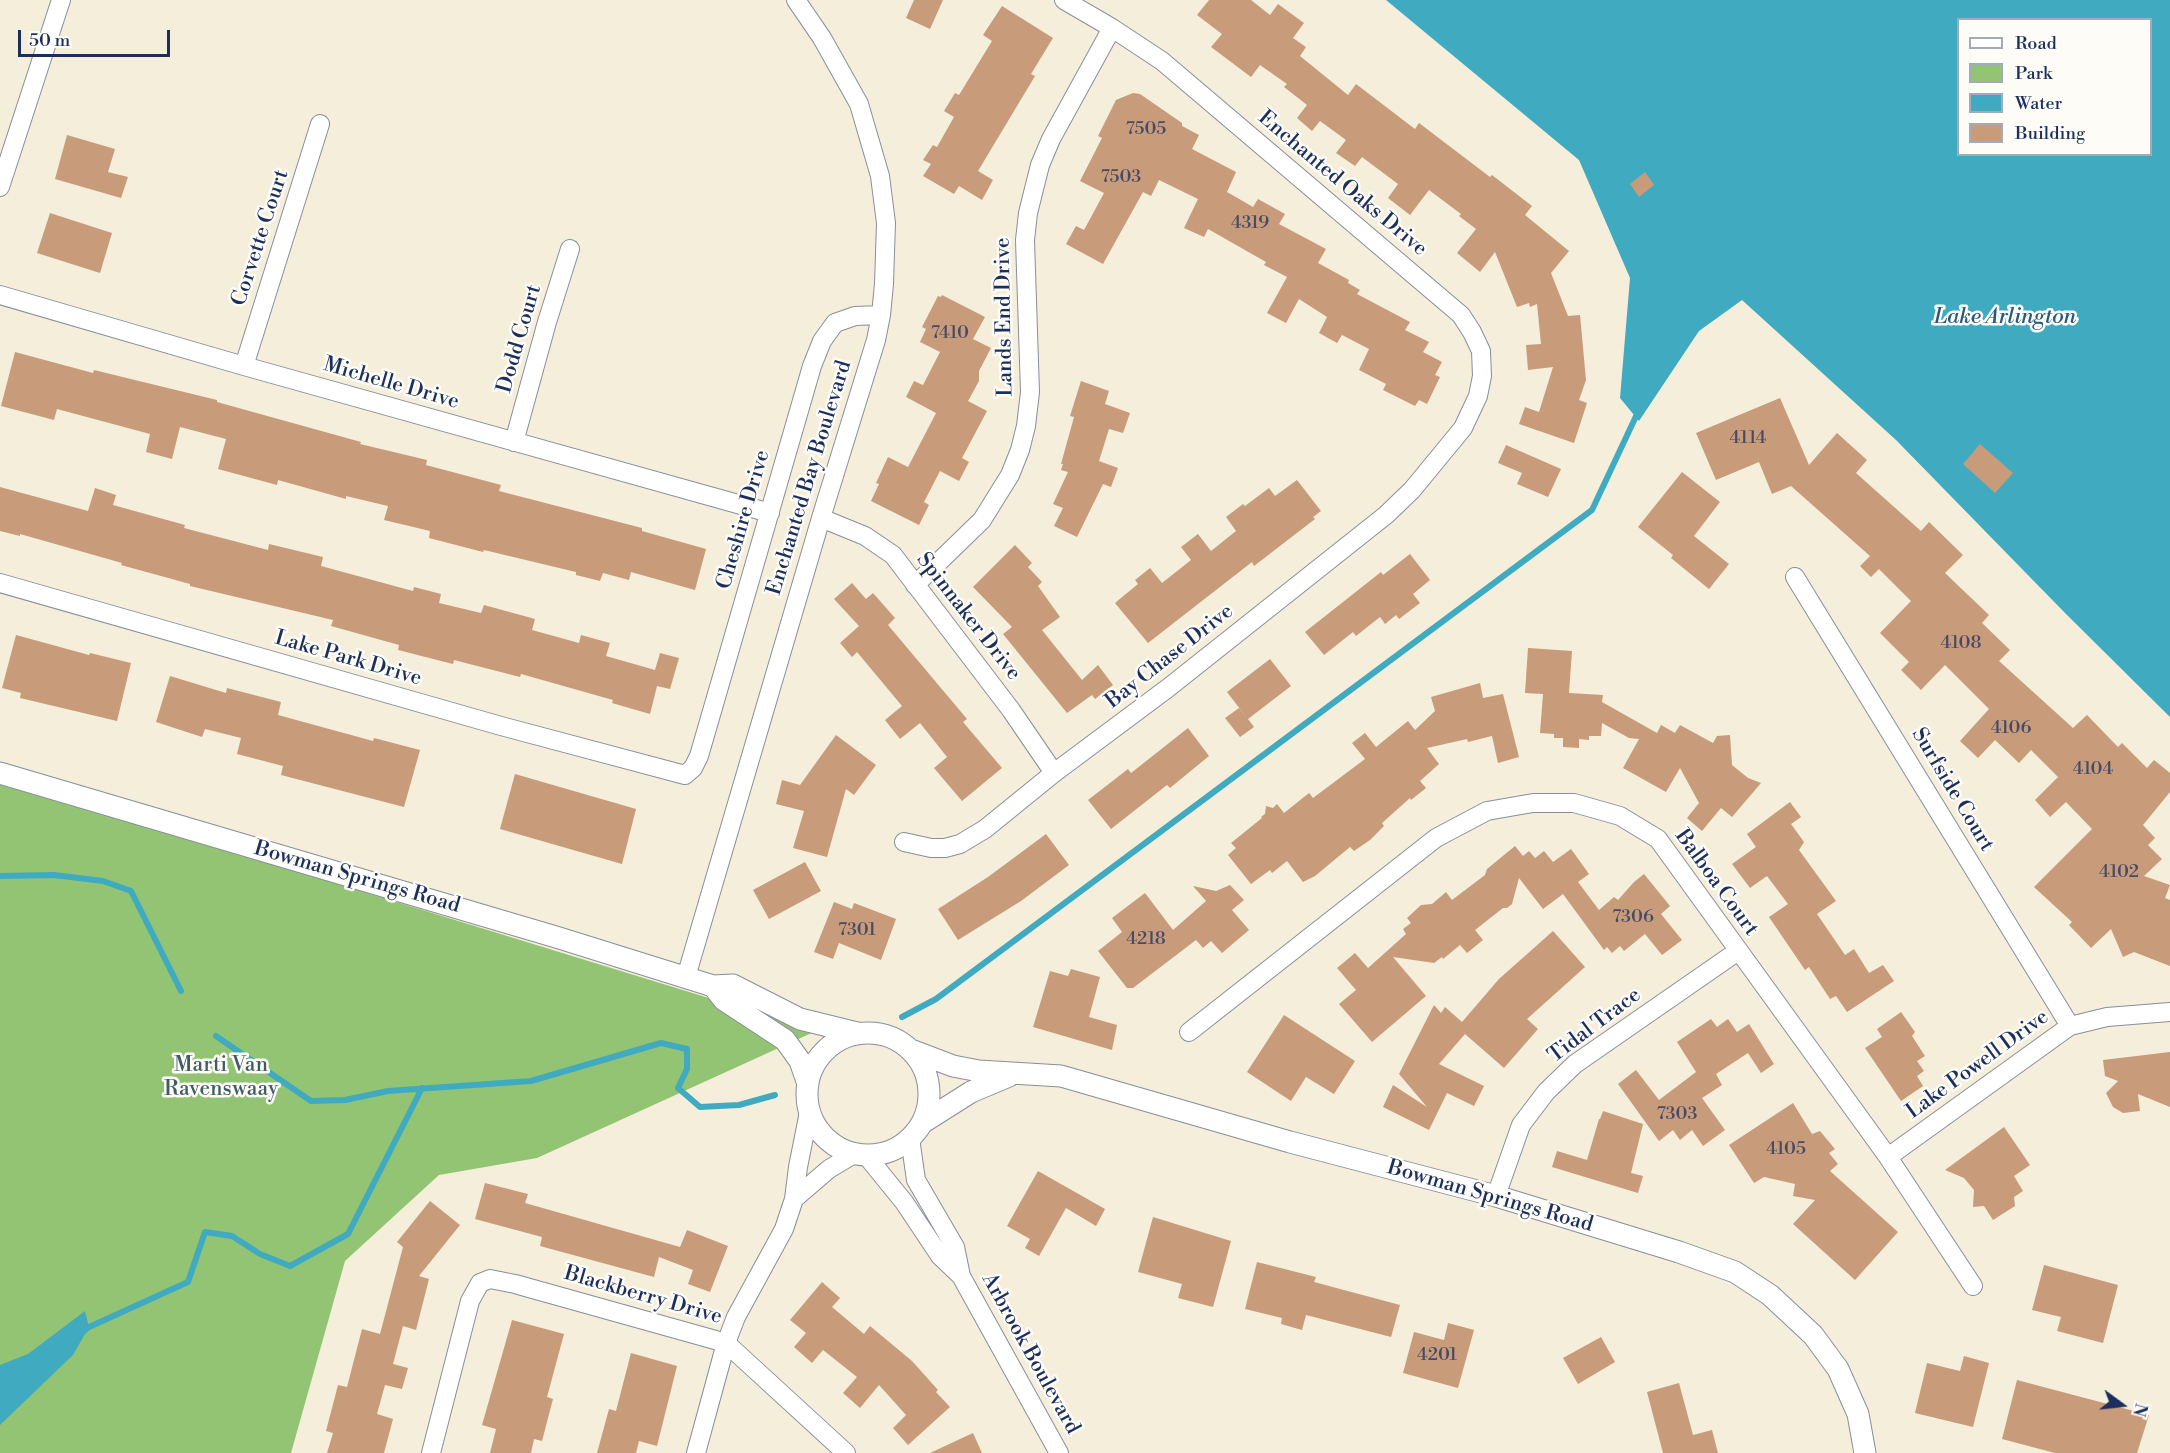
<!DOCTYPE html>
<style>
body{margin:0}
#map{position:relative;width:2170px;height:1453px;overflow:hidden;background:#f4eedb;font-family:"Libre Bodoni",serif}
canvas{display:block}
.legend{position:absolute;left:1957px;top:18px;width:195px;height:138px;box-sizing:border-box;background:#fdfcf7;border:2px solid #a3aaba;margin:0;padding:8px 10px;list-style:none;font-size:18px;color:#1b2f5e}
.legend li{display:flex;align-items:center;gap:12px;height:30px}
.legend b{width:30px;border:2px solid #a3aaba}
.north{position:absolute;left:2092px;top:1375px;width:60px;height:60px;-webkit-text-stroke:4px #fdfcf7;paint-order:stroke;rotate:105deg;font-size:16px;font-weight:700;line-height:24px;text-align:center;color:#1b2f5e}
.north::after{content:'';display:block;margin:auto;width:21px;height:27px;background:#1b2f5e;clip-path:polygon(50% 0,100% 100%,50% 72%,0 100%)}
.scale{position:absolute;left:18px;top:30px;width:152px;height:27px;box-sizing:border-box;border:3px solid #1b2f5e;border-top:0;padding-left:8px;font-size:18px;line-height:21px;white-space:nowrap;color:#1b2f5e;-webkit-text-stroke:4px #fdfcf7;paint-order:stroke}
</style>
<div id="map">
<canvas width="2170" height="1453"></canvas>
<ul class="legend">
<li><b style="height:8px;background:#fff"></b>Road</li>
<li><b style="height:16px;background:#93c473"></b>Park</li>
<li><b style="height:16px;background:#40abc0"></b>Water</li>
<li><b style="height:16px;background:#c89b7b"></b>Building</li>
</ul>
<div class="north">N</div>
<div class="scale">50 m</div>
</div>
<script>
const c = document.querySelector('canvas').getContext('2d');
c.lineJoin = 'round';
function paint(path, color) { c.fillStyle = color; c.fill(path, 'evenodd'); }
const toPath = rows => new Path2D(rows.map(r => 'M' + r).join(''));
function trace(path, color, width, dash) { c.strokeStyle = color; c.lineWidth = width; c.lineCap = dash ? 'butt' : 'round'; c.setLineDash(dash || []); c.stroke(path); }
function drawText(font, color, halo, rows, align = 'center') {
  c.font = font + ' "Libre Bodoni",serif'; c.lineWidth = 5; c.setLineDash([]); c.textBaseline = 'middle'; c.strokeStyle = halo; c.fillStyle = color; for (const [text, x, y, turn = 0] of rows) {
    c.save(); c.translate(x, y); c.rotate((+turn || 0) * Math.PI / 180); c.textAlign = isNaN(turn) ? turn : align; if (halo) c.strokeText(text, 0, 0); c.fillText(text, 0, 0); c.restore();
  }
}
const green = toPath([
 [0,780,816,1031,537,1158,439,1175,345,1261,291,1453,0,1453]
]);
const water = toPath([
 [1386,0,2170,0,2170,717,2066,614,1896,440,1742,300,1699,331,1639,421,1620,398,1630,278,1579,160],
 [1958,20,2150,20,2150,154,1958,154],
 [85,1311,89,1327,73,1355,0,1425,0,1365,28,1354]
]);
const stream = toPath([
 [0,876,54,875,103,881,131,891,181,991],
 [902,1017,936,999,1592,510,1638,412],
 [216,1036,311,1101,345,1100,388,1091,531,1081,661,1043,687,1049,687,1069,678,1088,700,1107,739,1105,775,1095],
 [84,1331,89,1327,188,1282,205,1232,232,1236,260,1254,290,1266,348,1234,422,1088]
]);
const building = toPath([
 [914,0,943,0,930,29,906,18],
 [1209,0,1251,0,1270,15,1278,4,1304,23,1293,38,1306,47,1300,56,1348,95,1356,84,1415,129,1419,123,1490,177,1492,175,1532,206,1525,215,1569,251,1551,273,1568,316,1580,315,1586,380,1579,400,1587,403,1574,443,1519,424,1525,407,1539,412,1553,367,1528,370,1526,345,1541,344,1537,304,1530,307,1529,303,1517,307,1495,252,1480,272,1457,253,1476,229,1459,216,1461,214,1429,190,1410,215,1388,198,1398,184,1362,157,1355,166,1336,153,1346,140,1320,121,1312,131,1297,118,1307,105,1284,87,1287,84,1260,65,1251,77,1211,47,1222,34,1197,15],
 [1002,6,1053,38,1031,74,1035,76,978,171,993,180,982,200,959,186,954,194,923,176,931,164,923,160,933,145,937,147,954,117,944,111,955,93,959,95,992,41,983,35],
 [1133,93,1140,94,1182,123,1182,126,1199,135,1192,149,1236,172,1227,192,1253,207,1258,199,1285,214,1279,224,1326,249,1318,263,1349,280,1348,283,1360,290,1357,294,1410,322,1405,330,1429,342,1423,352,1442,362,1435,375,1440,377,1427,404,1419,400,1415,406,1383,390,1386,384,1359,370,1369,349,1342,335,1337,343,1319,333,1327,317,1299,299,1286,323,1267,313,1287,277,1264,265,1266,262,1208,229,1204,237,1184,228,1198,199,1159,180,1151,196,1143,192,1103,264,1066,244,1076,226,1084,230,1104,193,1080,181,1102,138,1098,136,1116,100],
 [67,135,115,149,108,172,128,177,121,198,55,179],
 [1645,172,1654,185,1639,197,1630,184],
 [50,213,112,233,100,273,37,253],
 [942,295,985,317,973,339,991,348,979,371,979,381,968,401,987,411,962,458,969,462,959,481,940,471,924,502,929,505,919,525,871,501,879,484,876,483,888,457,908,467,936,413,906,397,914,381,923,385,940,352,920,342,926,329,922,327,938,296,941,297],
 [15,352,93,373,94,370,217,400,217,402,361,442,360,444,427,460,426,465,501,485,499,491,642,528,642,531,706,549,695,590,631,572,629,580,603,573,600,581,576,575,576,572,484,550,483,552,429,538,430,531,384,520,388,506,346,496,346,499,278,480,277,485,218,469,226,439,180,427,172,459,146,452,150,434,57,409,54,420,1,406],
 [1081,381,1109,391,1105,404,1130,413,1123,433,1109,429,1099,461,1118,468,1111,487,1103,484,1077,537,1054,526,1063,508,1053,504,1068,472,1061,470,1063,464,1061,464,1074,417,1070,416],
 [1780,398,1809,465,1837,433,1867,460,1856,473,1921,531,1929,522,1963,555,1945,573,1989,615,1982,623,2010,650,1999,661,2073,728,2087,715,2118,747,2122,743,2147,768,2154,760,2170,773,2170,792,2143,825,2155,838,2148,845,2162,859,2144,876,2170,885,2165,898,2170,900,2170,966,2134,952,2123,957,2111,929,2091,948,2069,925,2072,922,2034,887,2092,829,2066,802,2050,817,2035,800,2058,777,2031,750,2019,763,1995,740,1978,758,1960,741,1989,709,1945,665,1921,690,1901,670,1909,662,1880,633,1911,601,1879,569,1871,577,1860,566,1870,556,1791,486,1772,494,1759,462,1716,480,1696,433],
 [1980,444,2013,473,1995,493,1963,464],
 [1506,445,1561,469,1548,497,1517,484,1522,473,1498,463],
 [1682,472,1720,502,1694,536,1729,564,1709,589,1671,558,1673,555,1638,527],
 [1297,480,1321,511,1313,517,1315,519,1254,566,1252,562,1148,643,1115,603,1138,584,1135,580,1150,568,1162,583,1191,560,1181,547,1198,534,1211,551,1236,531,1226,517,1243,504,1245,506,1269,488,1275,496],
 [0,487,88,511,95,488,116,495,113,505,185,525,184,528,268,550,269,544,323,557,321,566,413,591,414,587,441,594,439,603,481,613,484,605,535,619,532,630,579,643,581,635,610,643,606,656,655,670,660,653,679,658,670,689,657,686,650,714,612,703,613,700,521,674,520,677,454,660,453,664,398,650,399,645,331,626,333,620,190,586,190,584,121,565,122,563,20,534,20,536,0,531],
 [1015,545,1032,563,1028,567,1042,582,1038,586,1060,617,1042,630,1082,680,1098,665,1113,685,1095,699,1092,695,1067,713,1003,634,1012,627,973,587],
 [1410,554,1430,580,1413,594,1420,603,1399,619,1396,615,1385,624,1380,617,1356,636,1353,632,1324,655,1305,632,1381,572,1383,575],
 [852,583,866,599,873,593,895,618,888,625,967,719,963,722,1002,768,962,801,934,768,947,757,920,723,900,739,885,720,902,706,857,652,852,657,840,643,859,626,834,599],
 [16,635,89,655,90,653,131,663,117,721,20,698,21,693,2,688],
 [1528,648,1572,651,1569,693,1603,695,1602,702,1657,733,1661,725,1675,733,1680,725,1713,743,1717,736,1730,735,1732,765,1748,778,1761,783,1732,817,1721,808,1702,831,1687,818,1699,803,1680,768,1666,792,1623,768,1639,739,1629,738,1602,723,1601,736,1589,736,1589,740,1579,739,1579,748,1563,747,1563,738,1554,738,1554,734,1540,733,1543,694,1525,693],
 [1270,659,1291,686,1248,719,1254,727,1240,737,1225,718,1239,708,1247,718,1227,692],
 [170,676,226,693,227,688,281,702,278,715,373,741,374,738,420,750,404,807,281,775,283,766,237,754,241,738,205,729,202,737,156,722],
 [1480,683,1483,698,1503,694,1519,757,1498,763,1492,736,1468,742,1467,739,1427,748,1439,764,1420,781,1426,788,1411,800,1410,798,1382,823,1384,826,1370,840,1354,851,1350,847,1315,876,1303,882,1287,861,1272,873,1270,870,1251,884,1228,855,1236,848,1231,843,1262,818,1261,817,1265,814,1266,806,1273,808,1277,804,1284,813,1309,793,1313,798,1365,759,1352,743,1365,733,1376,747,1408,721,1415,730,1435,711,1431,697],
 [1188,728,1209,756,1170,788,1167,785,1111,829,1088,800,1128,769,1131,773],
 [836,735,876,765,854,795,846,789,827,857,793,848,804,811,776,804,782,780,800,785],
 [515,774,636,809,622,864,500,829],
 [1790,802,1801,817,1791,824,1804,842,1799,850,1836,901,1817,914,1845,955,1854,949,1869,973,1883,965,1894,981,1847,1012,1836,996,1830,999,1809,967,1805,970,1769,917,1788,904,1767,876,1750,888,1732,864,1756,847,1747,834],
 [1046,834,1069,865,1021,901,958,940,938,909,988,877],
 [1515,846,1523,856,1529,851,1535,858,1544,851,1553,862,1571,849,1589,874,1578,882,1599,910,1614,897,1618,900,1634,882,1644,874,1670,906,1661,914,1682,940,1662,955,1645,934,1624,951,1620,946,1612,953,1607,947,1604,950,1563,894,1543,909,1519,878,1512,904,1507,908,1503,908,1475,930,1483,940,1467,953,1460,945,1443,959,1442,957,1434,963,1393,957,1426,996,1372,1042,1339,1004,1356,990,1337,968,1355,953,1368,968,1406,934,1403,929,1411,923,1407,918,1421,905,1432,904,1446,892,1452,900,1485,875,1487,869],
 [805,862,821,891,769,919,753,890],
 [1230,885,1244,900,1232,910,1249,930,1222,953,1211,941,1203,948,1196,940,1133,988,1127,988,1098,951,1122,932,1112,918,1145,893,1173,930,1206,901,1193,886,1216,891],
 [834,902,852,909,854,903,896,919,881,960,839,943,833,959,814,952],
 [1553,931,1585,967,1527,1019,1538,1029,1504,1068,1465,1034,1439,1064,1484,1086,1474,1106,1447,1093,1429,1130,1383,1107,1393,1085,1427,1107,1399,1074,1434,1005,1441,1013,1445,1007,1462,1022,1499,979],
 [1071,969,1100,977,1089,1017,1117,1025,1112,1050,1033,1027,1050,971,1068,976],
 [1901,1012,1915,1032,1912,1036,1925,1056,1917,1061,1924,1071,1917,1076,1923,1086,1901,1101,1865,1048,1882,1037,1877,1029],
 [1284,1015,1355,1061,1334,1094,1306,1077,1291,1101,1247,1072],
 [1711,1019,1717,1027,1728,1019,1737,1032,1749,1024,1774,1064,1761,1073,1748,1053,1716,1074,1722,1085,1702,1098,1725,1130,1703,1146,1692,1130,1680,1140,1673,1130,1659,1141,1618,1084,1636,1070,1659,1100,1696,1072,1677,1042],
 [2170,1052,2170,1107,2138,1094,2140,1111,2123,1113,2113,1107,2106,1093,2118,1081,2105,1076,2103,1060],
 [1793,1103,1812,1134,1820,1131,1835,1149,1829,1153,1838,1164,1830,1171,1898,1232,1855,1280,1793,1224,1815,1200,1793,1196,1795,1184,1764,1177,1754,1183,1729,1145],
 [1603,1111,1643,1124,1631,1173,1643,1176,1638,1193,1552,1167,1557,1151,1587,1160,1599,1119,1600,1119],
 [2004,1127,2030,1165,2014,1176,2023,1191,2014,1197,2015,1206,1993,1220,1984,1206,1973,1207,1974,1190,1964,1178,1945,1170],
 [1038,1171,1105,1209,1096,1226,1066,1208,1039,1256,1025,1248,1030,1239,1007,1226],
 [485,1183,528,1194,525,1203,680,1247,687,1230,728,1246,710,1292,688,1284,693,1270,659,1257,654,1277,540,1246,542,1237,475,1219],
 [430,1201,460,1225,419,1276,429,1279,416,1330,403,1326,393,1364,408,1368,402,1389,385,1385,377,1414,393,1419,384,1453,327,1453,333,1433,326,1431,338,1385,347,1387,362,1329,380,1334,403,1247,397,1242],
 [1153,1217,1231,1241,1213,1307,1178,1298,1182,1284,1138,1272],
 [1257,1262,1316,1277,1314,1282,1400,1305,1391,1337,1306,1315,1302,1330,1281,1324,1282,1318,1245,1309],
 [2044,1265,2118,1285,2103,1343,2057,1331,2061,1317,2032,1310],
 [822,1282,840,1298,832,1307,864,1334,870,1326,912,1361,938,1390,936,1392,950,1407,908,1445,893,1428,906,1415,879,1385,860,1408,843,1393,857,1377,823,1350,812,1363,794,1347,806,1333,790,1320],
 [512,1320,564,1334,547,1397,553,1399,542,1441,534,1439,531,1453,490,1453,496,1429,482,1425],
 [1448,1323,1474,1330,1458,1388,1403,1373,1414,1332,1444,1340],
 [1601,1337,1615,1362,1578,1384,1563,1358],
 [631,1353,677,1366,657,1446,639,1441,636,1453,597,1453,609,1409,616,1411],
 [1964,1356,1989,1363,1973,1427,1915,1413,1927,1363,1960,1371],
 [2017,1380,2149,1415,2137,1453,2055,1453,2002,1439],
 [1679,1383,1693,1435,1712,1430,1718,1453,1663,1453,1647,1392],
 [973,1433,982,1453,930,1453]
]);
const minor = toPath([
 [0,187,61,0],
 [0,295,244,366,770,513],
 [244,366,320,124],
 [514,442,547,322,570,249],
 [821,518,865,536,893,555,1011,710,1054,773],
 [1795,577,2070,1026],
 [0,583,501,726,685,775,693,768,699,756,812,366,822,341,835,323,855,316,881,315],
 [915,585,982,520,1010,475,1020,450,1026,426,1030,392,1025,240,1028,213,1040,165,1051,139,1112,28],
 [904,842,931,848,945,848,960,844,985,829,1054,773,1168,688,1386,515,1412,490,1463,428,1478,396,1482,376,1481,351,1472,332,1461,315,1162,61,1112,28,1064,0],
 [686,977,821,518,876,340,881,315,884,284,886,223,880,176,859,104,822,38,796,0],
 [1189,1032,1436,838,1487,811,1533,803,1574,803,1620,816,1658,839,1888,1157,1973,1286],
 [910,1138,916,1180,955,1247,961,1276],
 [865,1154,904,1202,940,1256,961,1276,1059,1453],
 [1888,1157,2070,1026,2107,1017,2170,1012],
 [1496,1196,1521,1125,1546,1092,1575,1064,1738,951],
 [794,1199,829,1169,854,1154],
 [431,1453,470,1301,480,1283,490,1279,515,1284,726,1343,846,1453],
 [696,1453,726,1343,736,1317,784,1229,794,1199,798,1167,809,1112]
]);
const tertiary = toPath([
 [0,773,556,937,713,986,733,985,800,1019,857,1033],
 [713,986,724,1000,785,1040,800,1061,808,1084],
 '807 1094a61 61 0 1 1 122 0a61 61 0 1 1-122 0Z',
 [911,1050,953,1066,979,1071,1061,1076,1290,1142,1496,1196,1679,1252,1735,1272,1770,1295,1813,1335,1838,1369,1858,1414,1865,1453],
 [922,1123,971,1092,1009,1076]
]);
const numberNames = [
 ["7505",1146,130],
 ["7503",1121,178],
 ["4319",1250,224],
 ["7410",950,334],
 ["4114",1748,439],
 ["4108",1961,644],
 ["4106",2011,729],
 ["4104",2093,770],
 ["4102",2119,873],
 ["7306",1633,918],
 ["7301",857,931],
 ["4218",1146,940],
 ["7303",1677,1115],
 ["4105",1786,1150],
 ["4201",1437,1356]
];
const streetNames = [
 ["Enchanted Oaks Drive",1342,184,40],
 ["Corvette Court",261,238,-72],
 ["Lands End Drive",1005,317,-91],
 ["Dodd Court",520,339,-74],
 ["Michelle Drive",391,384,16],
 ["Enchanted Bay Boulevard",810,478,-73],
 ["Cheshire Drive",744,520,-74],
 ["Spinnaker Drive",968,617,52],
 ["Bay Chase Drive",1170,657,-38],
 ["Lake Park Drive",348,659,16],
 ["Surfside Court",1952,790,59],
 ["Bowman Springs Road",357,878,16],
 ["Balboa Court",1716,883,54],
 ["Tidal Trace",1595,1026,-37],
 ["Lake Powell Drive",1978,1065,-36],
 ["Bowman Springs Road",1490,1197,16],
 ["Blackberry Drive",643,1296,16],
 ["Arbrook Boulevard",1030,1354,61]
];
const parkNames = [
 ["Marti Van",221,1066],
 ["Ravenswaay",221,1090]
];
const waterNames = [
 ["Lake Arlington",2005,318]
];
paint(green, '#93c473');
paint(water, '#40abc0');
trace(stream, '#40abc0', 6);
paint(building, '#c89b7b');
trace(minor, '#888e9c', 20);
trace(tertiary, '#888e9c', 23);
trace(minor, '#fff', 18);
trace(tertiary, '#fff', 21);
drawText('18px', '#464a65', null, numberNames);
drawText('21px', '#1b2f5e', '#fdfcf7', streetNames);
drawText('21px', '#3f5c64', '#fdfcf7', parkNames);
drawText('italic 22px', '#285a80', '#fdfcf7', waterNames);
</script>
